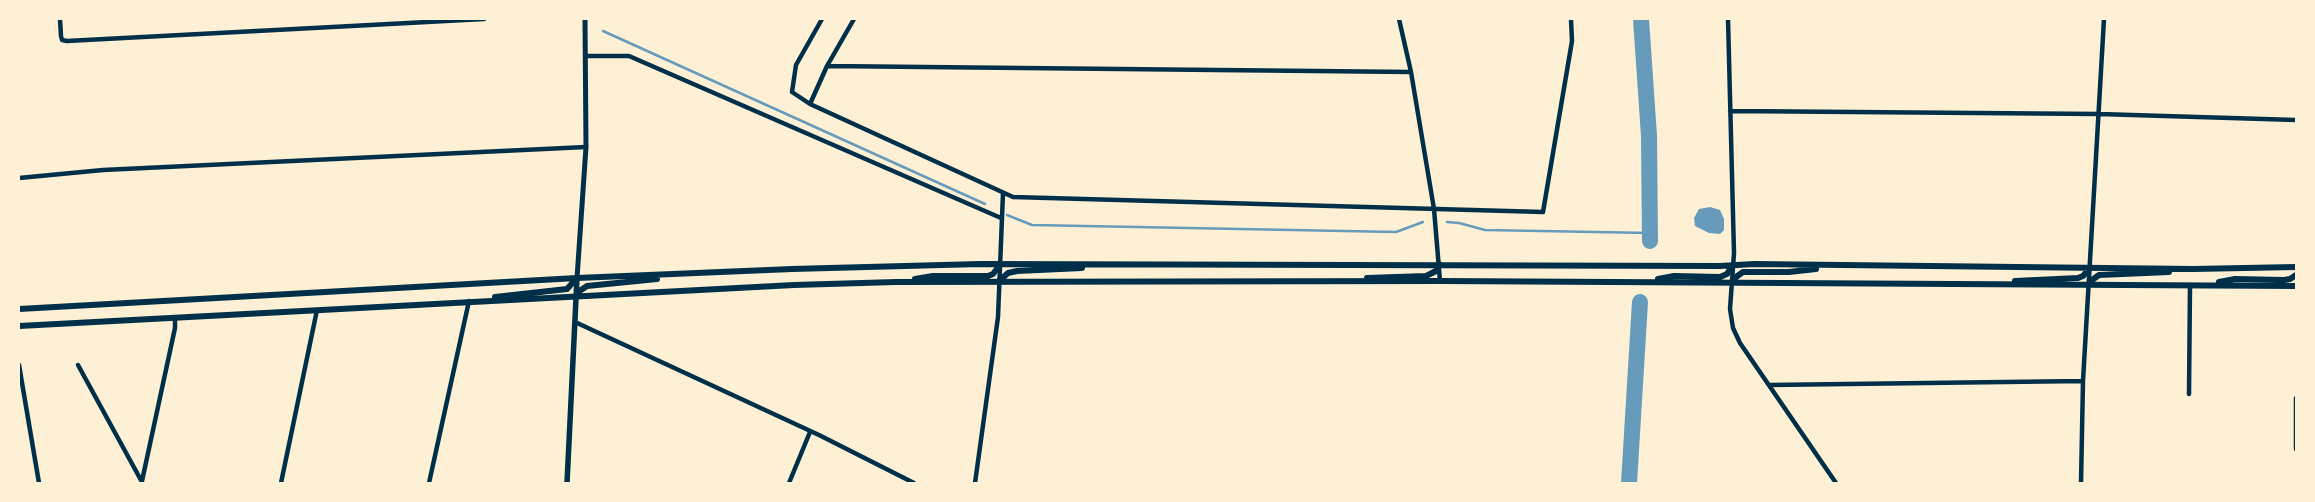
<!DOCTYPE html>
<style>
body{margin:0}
#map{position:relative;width:2315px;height:502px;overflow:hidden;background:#fdf0d5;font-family:"Fira Sans",sans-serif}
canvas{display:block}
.frame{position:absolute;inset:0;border:20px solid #fdf0d5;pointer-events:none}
</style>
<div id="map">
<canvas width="2315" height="502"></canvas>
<div class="frame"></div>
</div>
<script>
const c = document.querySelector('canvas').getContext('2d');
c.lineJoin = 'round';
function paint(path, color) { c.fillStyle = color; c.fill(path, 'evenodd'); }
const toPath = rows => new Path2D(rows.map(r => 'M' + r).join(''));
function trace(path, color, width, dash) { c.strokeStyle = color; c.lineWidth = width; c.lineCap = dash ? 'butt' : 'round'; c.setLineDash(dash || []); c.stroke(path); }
const water = toPath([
 [1710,207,1720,210,1724,219,1724,230,1720,234,1709,233,1695,226,1694,218,1699,209]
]);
const stream = toPath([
 [603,31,985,204],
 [1007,215,1032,225,1396,232,1423,222],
 [1447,222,1459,223,1485,230,1650,233]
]);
const river = toPath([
 [1641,19,1649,136,1650,241],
 [1629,483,1640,302]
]);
const minor = toPath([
 [60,19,61,36,62,40,67,41,484,19],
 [822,19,796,65,792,92,810,104,1013,197,1543,212,1572,41,1571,19],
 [1399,19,1411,72,1434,209,1440,281],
 [1728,19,1734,253,1730,309,1733,328,1740,343,1836,483],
 [586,56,629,56,1001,218],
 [827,66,854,19],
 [810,104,827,66,1411,72],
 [1730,111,2099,114,2296,120],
 [19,178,103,170,586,147],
 [575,322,819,435,914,483],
 [19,365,39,483],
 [78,365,142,482],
 [1769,385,2083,381],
 [2189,394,2190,285],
 [2296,398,2296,449],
 [142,481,175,328,175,319],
 [281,483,317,310],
 [429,483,469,301],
 [789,483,810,432],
 [975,483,998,317,1003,193],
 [2081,483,2083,381,2104,19]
]);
const tertiary = toPath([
 [577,278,586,147,585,19]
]);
const secondary = toPath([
 [567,483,577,278]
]);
const primary = toPath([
 [1367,278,1426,276,1436,271,1439,264],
 [915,279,933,276,988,276,993,274,1000,265],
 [1658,279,1674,276,1720,277,1727,274,1733,265],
 [999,281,1008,273,1017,271,1082,268],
 [2015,281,2078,278,2083,276,2090,268],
 [1733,282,1736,277,1743,272,1789,272,1816,269],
 [2219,282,2235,279,2284,280,2290,279,2296,275],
 [2088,285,2092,280,2099,275,2169,272],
 [495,297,567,289,577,278],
 [576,297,578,292,587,286,657,279],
 [19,309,577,278,792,269,980,264,1720,266,1754,264,2193,269,2296,267],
 [19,326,794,285,896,282,1440,281,2296,286]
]);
paint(water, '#669bbc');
trace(stream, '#669bbc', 2.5);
trace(river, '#669bbc', 16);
trace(minor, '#003049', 4.5);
trace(tertiary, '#003049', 5);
trace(secondary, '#003049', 5.5);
trace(primary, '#003049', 6);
</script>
